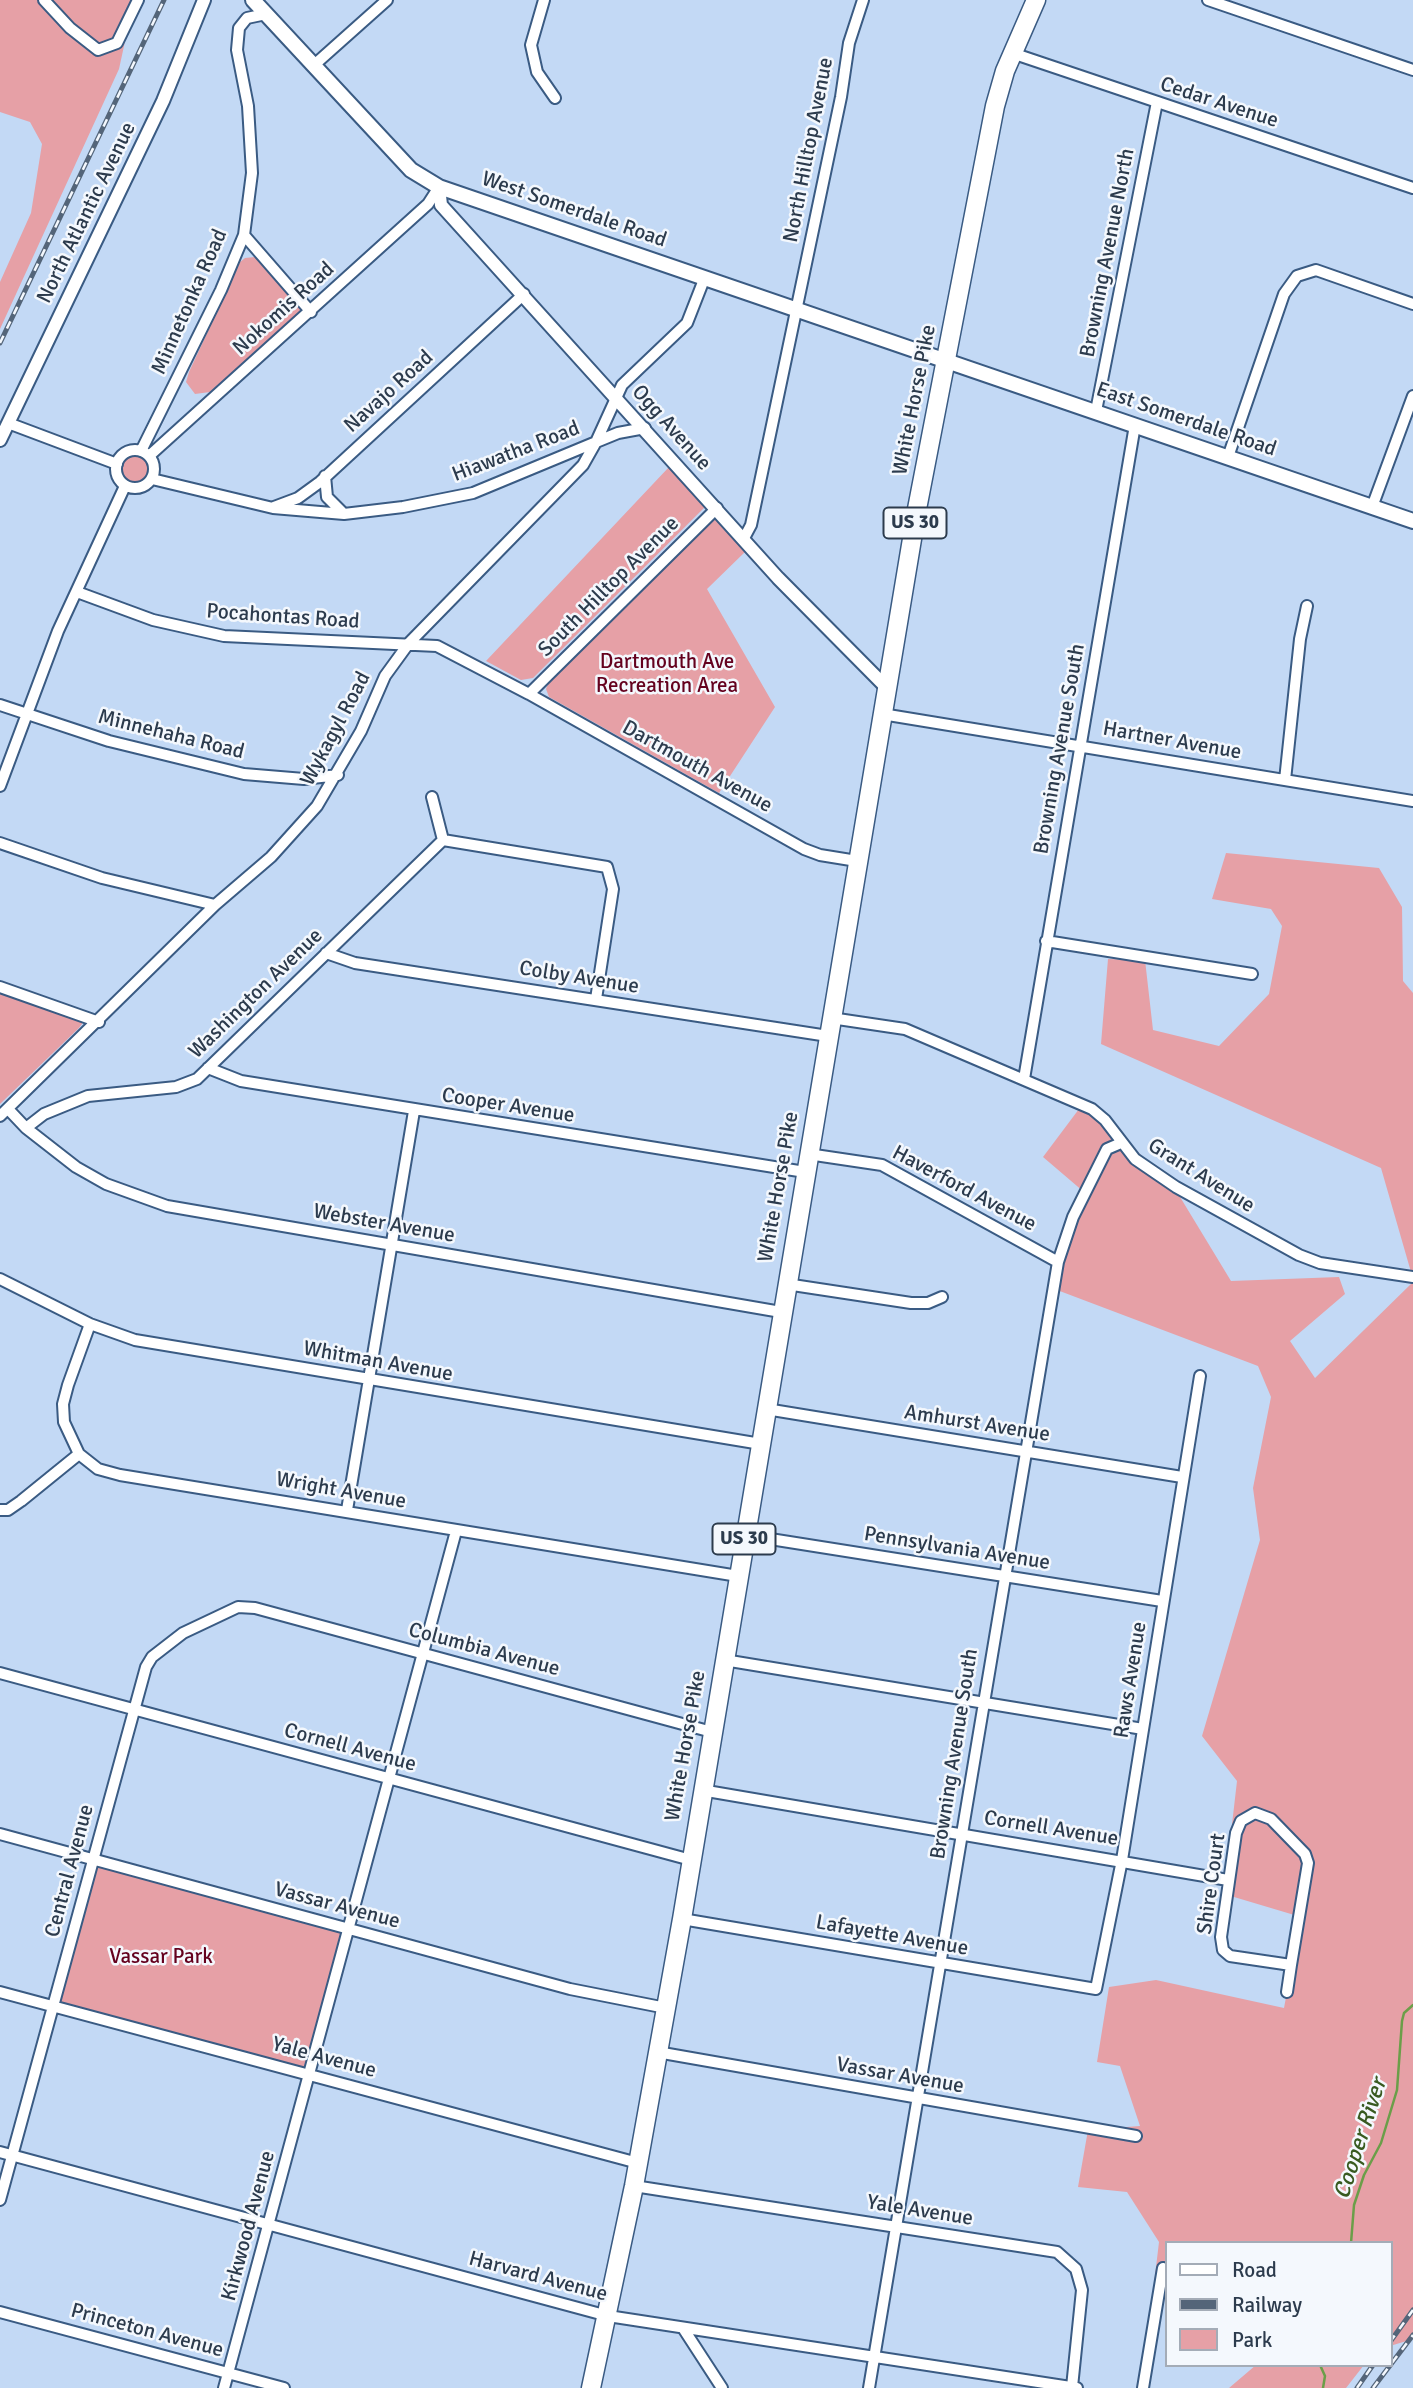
<!DOCTYPE html>
<style>
body{margin:0}
#map{position:relative;width:1413px;height:2388px;overflow:hidden;background:#c3d9f5;font-family:Signika,sans-serif}
canvas{display:block}
.legend{position:absolute;left:1165px;top:2241px;width:228px;height:126px;box-sizing:border-box;background:#f4f8fd;border:2px solid #a4acb7;margin:0;padding:9px 12px;list-style:none;font-size:21px;color:#2c3b4d}
.legend li{display:flex;align-items:center;gap:14px;height:35px}
.legend b{width:35px;border:2px solid #a4acb7}
</style>
<div id="map">
<canvas width="1413" height="2388"></canvas>
<ul class="legend">
<li><b style="height:9px;background:#fff"></b>Road</li>
<li><b style="height:9px;background:#546579"></b>Railway</li>
<li><b style="height:19px;background:#e6a0a6"></b>Park</li>
</ul>
</div>
<script>
const c = document.querySelector('canvas').getContext('2d');
c.lineJoin = 'round';
function paint(path, color) { c.fillStyle = color; c.fill(path, 'evenodd'); }
const toPath = rows => new Path2D(rows.map(r => 'M' + r).join(''));
function trace(path, color, width, dash) { c.strokeStyle = color; c.lineWidth = width; c.lineCap = dash ? 'butt' : 'round'; c.setLineDash(dash || []); c.stroke(path); }
function drawText(font, color, halo, rows, align = 'center') {
  c.font = font + ' Signika,sans-serif'; c.lineWidth = 5; c.setLineDash([]); c.textBaseline = 'middle'; c.strokeStyle = halo; c.fillStyle = color; for (const [text, x, y, turn = 0] of rows) {
    c.save(); c.translate(x, y); c.rotate((+turn || 0) * Math.PI / 180); c.textAlign = isNaN(turn) ? turn : align; if (halo) c.strokeText(text, 0, 0); c.fillText(text, 0, 0); c.restore();
  }
}
const green = toPath([
 [0,0,134,0,119,69,0,329,0,282,31,213,42,144,30,122,0,112],
 [255,257,301,310,210,392,195,394,186,382,189,372,240,262,245,258],
 '121 470a14 14 0 1 1 28 0a14 14 0 1 1-28 0Z',
 [669,467,706,506,533,678,521,680,486,661],
 [717,517,746,551,707,589,775,707,719,793,549,697,546,689,549,681],
 [1226,853,1379,868,1402,907,1403,981,1413,993,1413,1279,1381,1168,1101,1044,1108,959,1145,960,1153,1030,1219,1046,1269,994,1282,926,1271,909,1212,899],
 [0,991,83,1010,82,1024,79,1028,0,1104],
 [1085,1101,1174,1187,1231,1281,1339,1277,1345,1294,1290,1341,1315,1378,1413,1282,1413,2339,1390,2346,1390,2243,1166,2243,1166,2286,1154,2284,1159,2242,1127,2192,1078,2187,1088,2130,1140,2126,1120,2066,1097,2062,1109,1987,1156,1980,1284,2008,1301,1917,1224,1894,1237,1781,1202,1736,1260,1540,1253,1488,1271,1397,1258,1366,1057,1290,1084,1192,1043,1157],
 [92,1860,349,1929,311,2075,54,2007],
 [1256,2365,1364,2365,1346,2388,1229,2388]
]);
const stream = toPath([
 [1351,2243,1354,2205,1364,2175,1381,2143,1397,2090,1402,2021,1404,2013,1413,2005],
 [1320,2365,1325,2376,1323,2388]
]);
const minor = toPath([
 [44,0,70,28,98,50,117,43,138,0],
 [544,0,531,45,537,72,555,98],
 [1208,0,1413,70],
 [1012,53,1413,188],
 [313,66,387,0],
 [244,235,311,312],
 [1096,411,1157,102],
 [8,423,117,464],
 '116 469a19 19 0 1 1 38 0a19 19 0 1 1-38 0Z',
 [141,451,221,290,244,235,252,173,248,106,237,50,239,28,247,18,266,14],
 [149,456,428,204,439,187],
 [1228,457,1284,294,1297,276,1316,270,1413,304],
 [325,476,327,497,342,512],
 [152,479,273,508,344,514,403,507,473,493,596,442,622,385,687,323,705,277],
 [274,507,298,498,320,482,524,294],
 [1372,507,1413,396],
 [743,540,751,525,841,97,849,43,863,0],
 [77,592,153,620,224,636,437,646,529,694,804,849,820,855,857,861],
 [529,694,717,508],
 [0,705,109,741,244,774,304,779,338,775],
 [882,714,1413,801],
 [1285,780,1300,639,1307,606],
 [0,786,58,631,125,486],
 [432,797,443,840],
 [443,840,607,867,613,889,596,999],
 [0,843,102,878,215,905],
 [1046,941,1252,974],
 [326,953,355,963,828,1036],
 [0,987,99,1022],
 [831,1018,905,1029,1092,1109,1105,1120,1135,1159,1176,1187,1299,1255,1320,1263,1413,1277],
 [208,1068,241,1081,805,1172],
 [1024,1079,1135,425],
 [8,1109,26,1128,76,1167,106,1184,167,1206,781,1312],
 [0,1116,215,905,271,857,317,806,361,731,385,676,409,643,583,465,596,442,618,433,645,428],
 [26,1128,44,1114,88,1096,176,1087,197,1079,443,840],
 [808,1154,882,1165,1058,1262],
 [0,1279,90,1324,135,1340,761,1444],
 [786,1284,911,1303,928,1303,942,1297],
 [90,1324,68,1385,63,1404,64,1422,79,1454,98,1469,120,1475,738,1576],
 [766,1409,1182,1477],
 [0,1510,8,1510,21,1501,79,1454],
 [347,1510,414,1111],
 [745,1535,1162,1601],
 [724,1660,1143,1729],
 [0,1673,691,1860],
 [701,1790,1228,1880],
 [1255,1813,1271,1819,1305,1854,1308,1863,1291,1965,1230,1956,1223,1950,1221,1937,1236,1833,1241,1821,1255,1813],
 [0,1834,570,1989,666,2008],
 [682,1919,1096,1989,1122,1860,1200,1376],
 [0,1992,638,2163],
 [1287,1992,1291,1965],
 [657,2052,1136,2136],
 [0,2152,608,2316,1077,2388],
 [634,2186,1057,2252,1076,2269,1082,2290,1072,2387],
 [0,2200,146,1667,152,1657,183,1633,238,1607,255,1608,712,1732],
 [0,2312,284,2388],
 [683,2328,722,2388],
 [224,2388,456,1531],
 [869,2388,1058,1262,1073,1217,1107,1149,1121,1143],
 [1143,2388,1163,2268]
]);
const tertiary = toPath([
 [439,187,441,205,778,578,887,688],
 [0,440,163,101,204,0]
]);
const secondary = toPath([
 [253,0,411,170,439,187,1413,521]
]);
const trunk = toPath([
 [591,2388,634,2186,682,1919,917,509,995,106,1005,71,1036,0]
]);
const rail = toPath([
 [0,343,164,0],
 [1390,2342,1413,2310],
 [1357,2388,1373,2365],
 [1373,2388,1413,2335]
]);
const shields = [
 [915,523,63],
 [744,1539,63]
];
const shieldNames = [
 ["US 30",915,523],
 ["US 30",744,1539]
];
const streetNames = [
 ["Cedar Avenue",1219,103,18],
 ["North Hilltop Avenue",809,150,-79],
 ["West Somerdale Road",574,210,19],
 ["North Atlantic Avenue",87,213,-64],
 ["Browning Avenue North",1108,253,-79],
 ["Minnetonka Road",190,302,-66],
 ["Nokomis Road",284,309,-42],
 ["Navajo Road",389,392,-42],
 ["White Horse Pike",915,400,-79],
 ["East Somerdale Road",1186,420,19],
 ["Ogg Avenue",671,428,48],
 ["Hiawatha Road",516,452,-21],
 ["South Hilltop Avenue",609,587,-45],
 ["Pocahontas Road",283,617,4],
 ["Wykagyl Road",336,729,-62],
 ["Minnehaha Road",171,735,14],
 ["Hartner Avenue",1172,741,10],
 ["Browning Avenue South",1060,749,-80],
 ["Dartmouth Avenue",697,767,29],
 ["Colby Avenue",579,978,9],
 ["Washington Avenue",256,994,-44],
 ["Cooper Avenue",508,1106,9],
 ["Grant Avenue",1201,1176,32],
 ["White Horse Pike",779,1187,-80],
 ["Haverford Avenue",964,1189,28],
 ["Webster Avenue",384,1224,10],
 ["Whitman Avenue",378,1362,10],
 ["Amhurst Avenue",977,1424,9],
 ["Wright Avenue",341,1491,10],
 ["Pennsylvania Avenue",957,1549,9],
 ["Columbia Avenue",484,1650,15],
 ["Raws Avenue",1131,1680,-81],
 ["White Horse Pike",686,1746,-80],
 ["Cornell Avenue",350,1748,15],
 ["Browning Avenue South",955,1754,-81],
 ["Cornell Avenue",1051,1829,9],
 ["Central Avenue",70,1871,-75],
 ["Shire Court",1212,1884,-82],
 ["Vassar Avenue",337,1906,15],
 ["Lafayette Avenue",892,1936,10],
 ["Yale Avenue",324,2058,15],
 ["Vassar Avenue",900,2076,10],
 ["Yale Avenue",920,2211,9],
 ["Kirkwood Avenue",249,2226,-75],
 ["Harvard Avenue",538,2277,15],
 ["Princeton Avenue",147,2331,15]
];
const parkNames = [
 ["Dartmouth Ave",667,662],
 ["Recreation Area",667,686],
 ["Vassar Park",161,1957]
];
const waterNames = [
 ["Cooper River",1361,2139,-72]
];
paint(green, '#e6a0a6');
trace(stream, '#6b9e49', 2.5);
trace(minor, '#3a5b83', 14);
trace(tertiary, '#3a5b83', 16);
trace(secondary, '#3a5b83', 18);
trace(trunk, '#3a5b83', 21);
trace(minor, '#fff', 10);
trace(tertiary, '#fff', 12);
trace(secondary, '#fff', 14);
trace(trunk, '#fff', 18);
trace(rail, '#546579', 5);
trace(rail, '#f4f8fd', 2.5, [8]);
for (const [x, y, w] of shields) { const box = new Path2D(); box.roundRect(x - w / 2, y - 15.5, w, 31, 5); c.fillStyle = '#f4f8fd'; c.fill(box); trace(box, '#2c3b4d', 2); }
drawText('bold 19px', '#2c3b4d', null, shieldNames);
drawText('21px', '#2c3b4d', '#f4f8fd', streetNames);
drawText('21px', '#64011e', '#f4f8fd', parkNames);
drawText('italic 23px', '#385a20', '#f4f8fd', waterNames);
</script>
